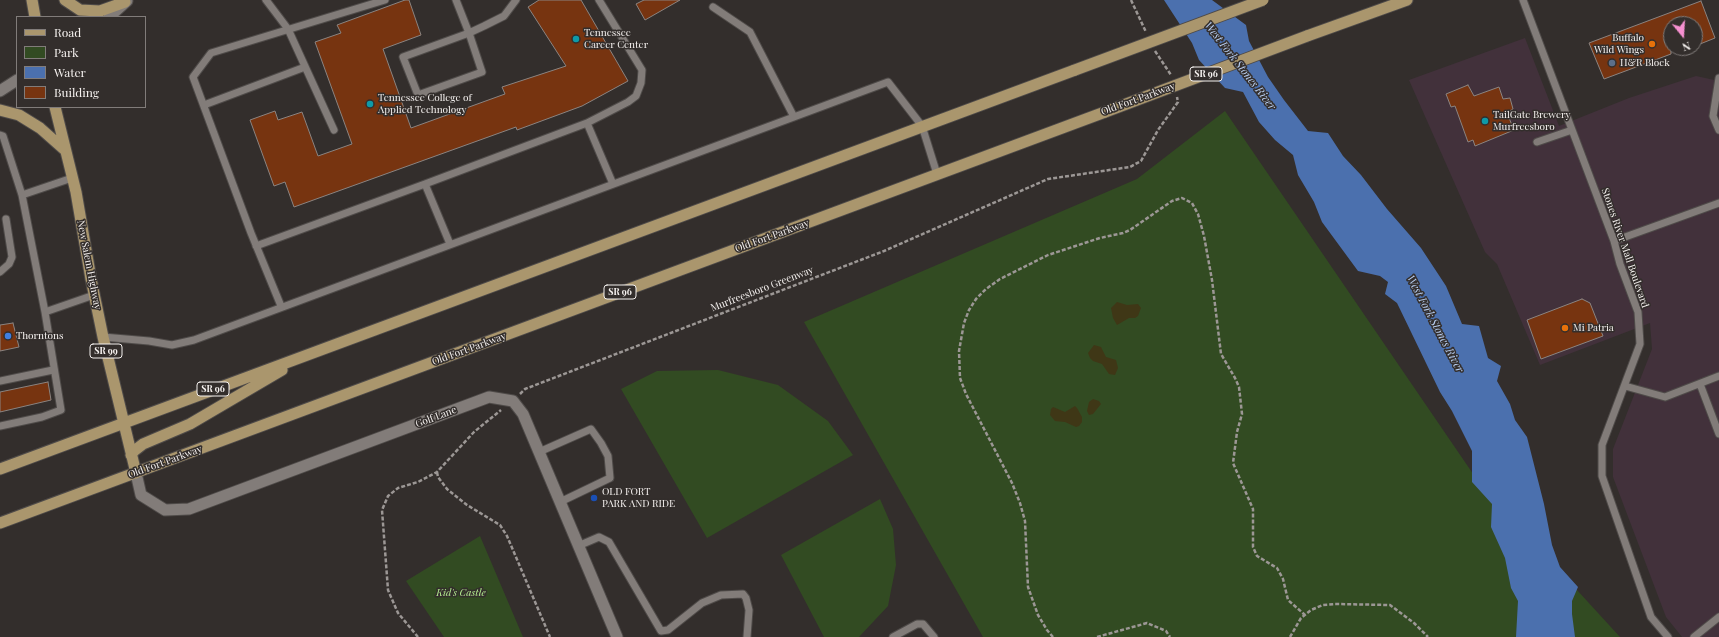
<!DOCTYPE html>
<style>
body{margin:0}
#map{position:relative;width:1719px;height:637px;overflow:hidden;background:#332e2c;font-family:"Playfair Display",serif}
canvas{display:block}
.legend{position:absolute;left:16px;top:16px;width:130px;height:92px;box-sizing:border-box;background:#332e2c;border:1px solid #817c7a;margin:0;padding:5px 7px;list-style:none;font-size:12px;color:#f5f1ef}
.legend li{display:flex;align-items:center;gap:8px;height:20px}
.legend b{width:20px;border:1px solid #817c7a}
.north{position:absolute;left:1663px;top:16px;width:40px;height:40px;box-sizing:border-box;background:#332e2c;border:1px solid #817c7a;border-radius:50%;rotate:162deg;font-size:11px;font-weight:700;line-height:16px;text-align:center;color:#f5f1ef}
.north::after{content:'';display:block;margin:auto;width:14px;height:18px;background:#f690d0;clip-path:polygon(50% 0,100% 100%,50% 72%,0 100%)}
</style>
<div id="map">
<canvas width="1719" height="637"></canvas>
<ul class="legend">
<li><b style="height:5px;background:#aa966d"></b>Road</li>
<li><b style="height:11px;background:#324b22"></b>Park</li>
<li><b style="height:11px;background:#4b70ae"></b>Water</li>
<li><b style="height:11px;background:#773410"></b>Building</li>
</ul>
<div class="north">N</div>
</div>
<script>
const c = document.querySelector('canvas').getContext('2d');
c.lineJoin = 'round';
function paint(path, color) { c.fillStyle = color; c.fill(path, 'evenodd'); }
const toPath = rows => new Path2D(rows.map(r => 'M' + r).join(''));
function trace(path, color, width, dash) { c.strokeStyle = color; c.lineWidth = width; c.lineCap = dash ? 'butt' : 'round'; c.setLineDash(dash || []); c.stroke(path); }
function drawText(font, color, halo, rows, align = 'center') {
  c.font = font + ' "Playfair Display",serif'; c.lineWidth = 3; c.setLineDash([]); c.textBaseline = 'middle'; c.strokeStyle = halo; c.fillStyle = color; for (const [text, x, y, turn = 0] of rows) {
    c.save(); c.translate(x, y); c.rotate((+turn || 0) * Math.PI / 180); c.textAlign = isNaN(turn) ? turn : align; if (halo) c.strokeText(text, 0, 0); c.fillText(text, 0, 0); c.restore();
  }
}
const commercial = toPath([
 [1525,38,1559,126,1629,98,1696,76,1719,81,1719,637,1682,637,1666,617,1613,477,1613,449,1652,349,1650,323,1540,365,1497,264,1485,252,1409,80]
]);
const green = toPath([
 [1225,111,1480,484,1620,637,983,637,804,322,1137,179],
 [718,370,778,385,828,421,853,455,707,538,621,389,657,371],
 [880,499,893,529,896,565,888,606,859,637,824,637,781,555],
 [480,536,523,637,444,637,406,581]
]);
const sand = toPath([
 [1117,302,1127,305,1138,304,1141,308,1138,316,1135,318,1129,318,1117,325,1113,318,1111,308],
 [1094,345,1101,347,1106,357,1116,360,1118,368,1115,375,1109,374,1102,364,1093,361,1090,358,1088,353],
 [1093,399,1099,401,1101,404,1093,414,1089,415,1087,411,1089,402],
 [1075,406,1077,408,1082,417,1082,422,1079,426,1076,427,1065,422,1055,421,1050,415,1051,409,1053,407,1065,412]
]);
const water = toPath([
 [1164,0,1212,0,1246,25,1249,41,1268,77,1284,100,1308,131,1328,133,1343,156,1361,175,1387,209,1421,248,1446,286,1462,324,1479,326,1488,358,1501,366,1497,381,1510,404,1515,420,1527,437,1544,504,1552,545,1560,567,1578,587,1572,601,1572,614,1575,637,1516,637,1518,601,1511,588,1505,558,1491,527,1492,504,1472,482,1472,451,1452,411,1440,392,1397,303,1385,294,1388,282,1380,276,1358,271,1322,222,1314,202,1298,175,1293,155,1275,140,1259,122,1243,92,1225,88,1199,60,1192,43]
]);
const building = toPath([
 [405,0,409,0,421,35,383,49,411,128,505,94,502,87,566,66,528,7,539,0,581,0,628,81,582,106,517,130,516,127,294,207,285,182,274,186,250,120,275,111,278,120,302,112,318,156,352,144,315,42,341,33,337,25,405,0],
 [644,0,680,0,645,20,636,4,644,0],
 [1701,1,1715,38,1695,46,1695,24,1671,24,1671,54,1604,79,1589,43,1701,1],
 [1468,85,1474,96,1499,87,1503,99,1510,98,1513,109,1507,113,1514,130,1475,146,1473,140,1468,142,1455,106,1451,107,1446,94,1468,85],
 [1582,299,1590,303,1603,336,1541,359,1527,320,1582,299],
 [13,323,19,347,0,351,0,325,13,323],
 [48,382,51,400,0,412,0,392,48,382]
]);
const path = toPath([
 [1131,0,1146,32],
 [1155,51,1171,75],
 [520,394,525,389,884,251,1048,179,1130,167,1141,161,1158,130,1178,102,1177,97],
 [437,472,438,477,447,489,467,505,500,525,507,536,550,637],
 [418,637,398,613,388,590,382,510,388,496,398,488,418,482,437,472,474,432,501,410],
 [1053,637,1047,630,1038,615,1028,587,1025,521,1020,503,1012,483,966,394,960,378,959,351,964,323,969,310,976,299,986,289,1000,279,1048,255,1100,238,1123,233,1130,230,1172,201,1182,198,1192,203,1198,214,1204,236,1212,280,1221,354,1235,378,1239,387,1242,414,1237,432,1233,463,1253,509,1253,547,1257,556,1277,568,1283,579,1288,600,1305,615],
 [1097,637,1147,623,1166,631,1170,637],
 [1290,637,1301,618,1311,610,1323,605,1335,604,1390,605,1414,623,1428,637]
]);
const service = toPath([
 [266,0,288,29,334,130],
 [456,0,469,33,482,72,418,95,403,57,469,33,484,26,504,16,516,0],
 [599,0,642,70,641,83,636,96,628,102,587,123,613,184],
 [1523,0,1614,241,1620,264,1638,312,1640,344,1602,445,1602,476,1651,617,1668,637],
 [713,7,750,32,794,117],
 [1719,78,1713,116,1719,130],
 [204,105,305,67],
 [0,135,3,136,22,195,45,312],
 [1537,142,1572,130],
 [425,184,587,123],
 [22,195,72,178],
 [1614,241,1719,203],
 [256,246,425,184,450,244],
 [0,272,9,264,12,257,6,219],
 [281,306,251,233,193,77,211,53,385,0],
 [103,337,149,341,172,345,194,340,888,82,922,126,937,174],
 [0,381,53,370],
 [1700,384,1719,434],
 [1625,386,1665,397,1719,376],
 [0,426,42,417,61,410,45,312,94,295],
 [539,452,591,429,601,443,608,456,610,478,560,502],
 [578,546,599,537,609,542,661,631,668,630,702,603,721,595,743,594,746,598,749,610,747,637],
 [893,637,917,624,923,624,934,637],
 [1694,637,1719,617]
]);
const minor = toPath([
 [109,17,127,1],
 [0,91,17,80],
 [136,473,141,495,165,510,189,509,489,397,513,401,523,414,617,637]
]);
const primary = toPath([
 [32,0,35,17],
 [65,0,80,10,100,11,125,2],
 [1307,36,1407,0],
 [55,107,76,192,91,279,103,337,136,473],
 [0,110,19,115,40,128,66,151],
 [131,455,134,451,143,444,190,424,282,370],
 [0,469,1075,70],
 [0,523,1105,112]
]);
const primaryBridge = toPath([
 [1075,70,1263,0],
 [1105,112,1307,36]
]);
const markers = [
 [576,39,4,"#0f9aa8"],
 [1652,44,4,"#e8710a"],
 [1612,63,4,"#5c6f8a"],
 [370,104,4,"#0f9aa8"],
 [1485,121,4,"#0f9aa8"],
 [1565,328,4,"#e8710a"],
 [8,336,4,"#3f7fe0"],
 [594,498,4,"#1a4fb4"]
];
const shields = [
 [1206,74,32],
 [620,292,32],
 [106,351,32],
 [213,389,32]
];
const shieldNames = [
 ["SR 96",1206,74],
 ["SR 96",620,292],
 ["SR 99",106,351],
 ["SR 96",213,389]
];
const poiNames = [
 ["Tennessee",584,33],
 ["Career Center",584,45],
 ["Buffalo",1644,38,"right"],
 ["Wild Wings",1644,50,"right"],
 ["H&R Block",1620,63],
 ["Tennessee College of",378,98],
 ["Applied Technology",378,110],
 ["TailGate Brewery",1493,115],
 ["Murfreesboro",1493,127],
 ["Mi Patria",1573,328],
 ["Thorntons",16,336],
 ["OLD FORT",602,492],
 ["PARK AND RIDE",602,504]
];
const streetNames = [
 ["Old Fort Parkway",1138,99,-20],
 ["Old Fort Parkway",772,236,-20],
 ["Stones River Mall Boulevard",1625,248,71],
 ["New Salem Highway",89,265,79],
 ["Murfreesboro Greenway",762,289,-21],
 ["Old Fort Parkway",469,349,-20],
 ["Golf Lane",436,417,-21],
 ["Old Fort Parkway",165,462,-20]
];
const parkNames = [
 ["Kid's Castle",461,593]
];
const waterNames = [
 ["West Fork Stones River",1240,66,52],
 ["West Fork Stones River",1435,324,62]
];
paint(commercial, '#42313b');
paint(green, '#324b22');
paint(sand, '#3f3716');
paint(water, '#4b70ae');
paint(building, '#773410');
trace(building, '#8b8481', 1);
trace(service, '#4f4b49', 9);
trace(minor, '#4f4b49', 13);
trace(primary, '#4f4b49', 13);
trace(path, '#9c9795', 2.5, [4, 2]);
trace(service, '#827c79', 7);
trace(minor, '#827c79', 11);
trace(primary, '#aa966d', 11);
trace(primaryBridge, '#4f4b49', 13, []);
trace(primaryBridge, '#aa966d', 11);
for (const [x, y, r, color] of markers) { const dot = new Path2D(); dot.arc(x, y, r, 0, 2 * Math.PI); c.fillStyle = color; c.fill(dot); trace(dot, '#332e2c', 1.5); }
for (const [x, y, w] of shields) { const box = new Path2D(); box.roundRect(x - w / 2, y - 7, w, 14, 3); c.fillStyle = '#332e2c'; c.fill(box); trace(box, '#f5f1ef', 1); }
drawText('bold 9px', '#f5f1ef', null, shieldNames);
drawText('10px', '#f5f1ef', '#332e2c', poiNames, 'left');
drawText('10px', '#f5f1ef', '#332e2c', streetNames);
drawText('italic 10px', '#b4ed90', '#332e2c', parkNames);
drawText('italic 11px', '#b8cef1', '#332e2c', waterNames);
</script>
